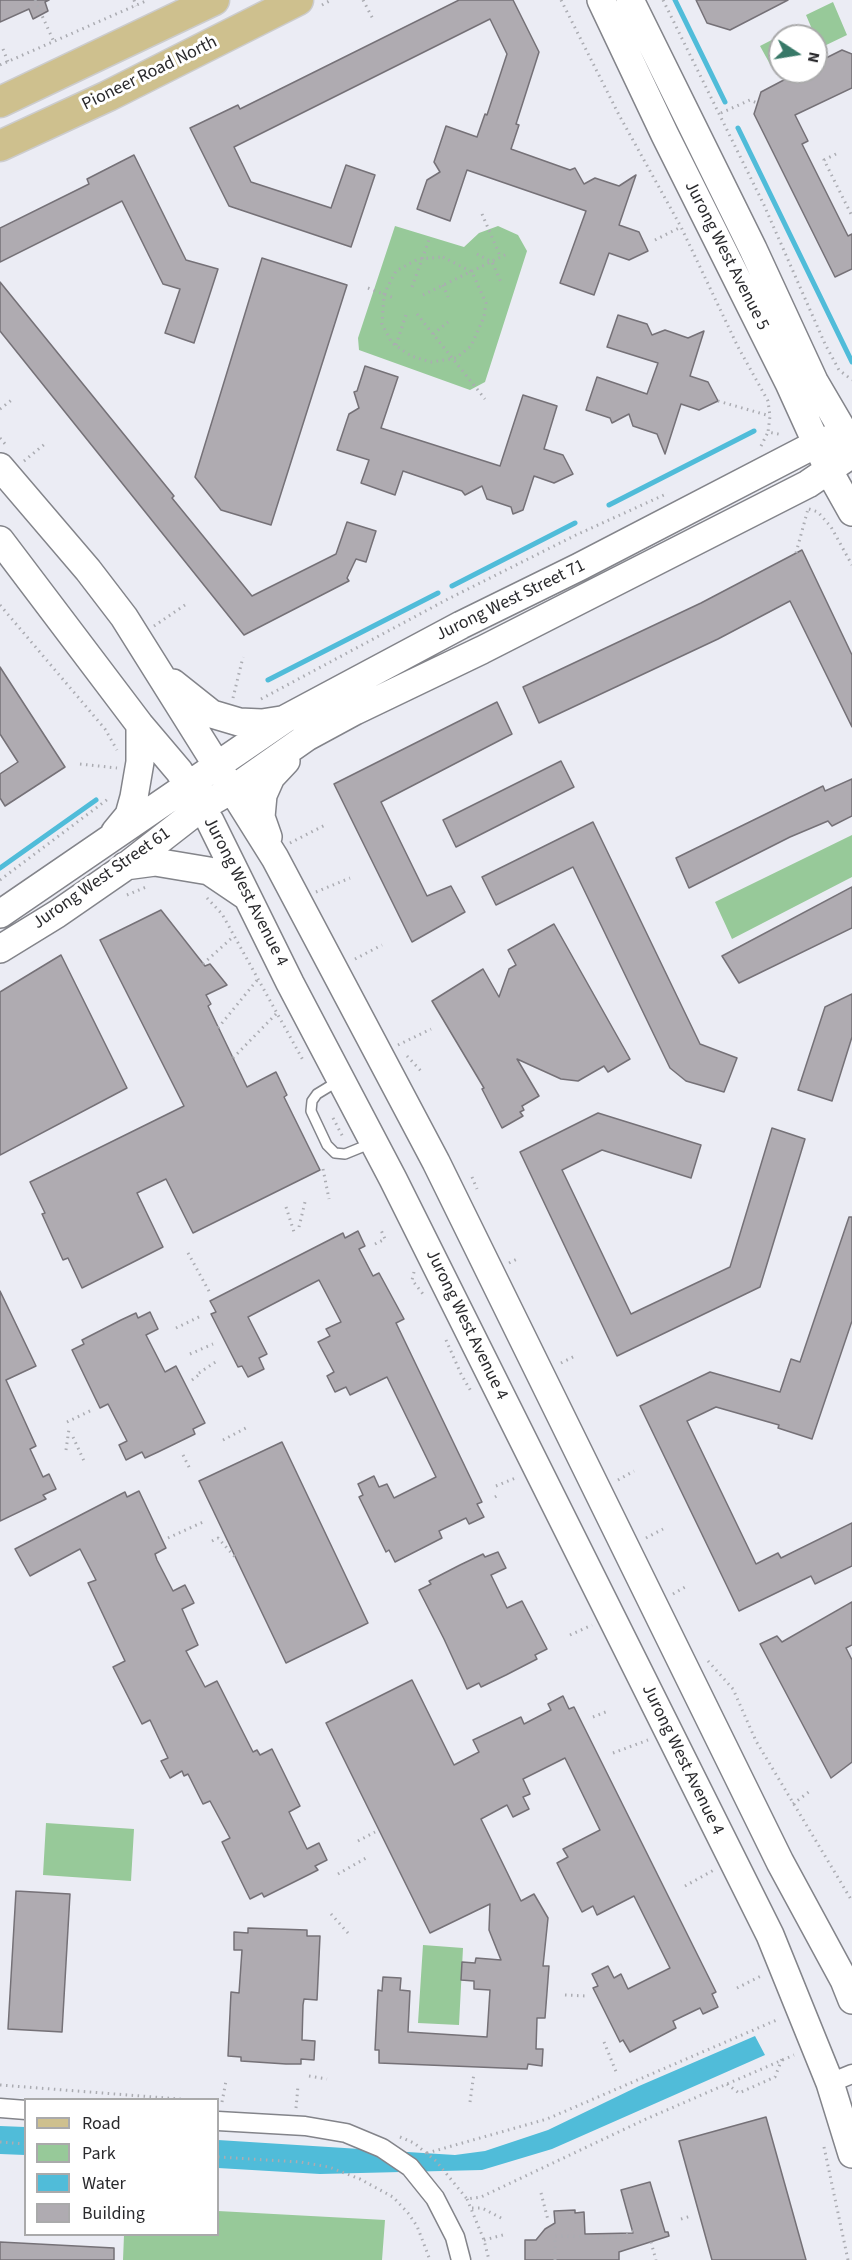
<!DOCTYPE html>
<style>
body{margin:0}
#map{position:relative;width:852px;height:2260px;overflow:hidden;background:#ebecf4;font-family:"Source Sans 3",sans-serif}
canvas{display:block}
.legend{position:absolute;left:24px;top:2098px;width:195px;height:138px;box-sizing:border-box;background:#fff;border:2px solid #aaaaab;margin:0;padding:8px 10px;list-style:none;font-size:18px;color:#2a2a2d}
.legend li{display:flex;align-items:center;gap:12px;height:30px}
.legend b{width:30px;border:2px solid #aaaaab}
.north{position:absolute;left:768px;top:24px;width:60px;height:60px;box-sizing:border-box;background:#fff;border:2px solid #aaaaab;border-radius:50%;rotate:102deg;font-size:16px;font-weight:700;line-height:24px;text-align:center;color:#2a2a2d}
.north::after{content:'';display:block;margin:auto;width:21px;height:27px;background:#387968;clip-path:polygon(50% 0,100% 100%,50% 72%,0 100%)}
</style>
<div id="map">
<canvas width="852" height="2260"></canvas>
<ul class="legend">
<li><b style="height:8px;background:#cec08e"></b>Road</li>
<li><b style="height:16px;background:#97c999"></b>Park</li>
<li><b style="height:16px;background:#50bcd9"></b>Water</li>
<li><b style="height:16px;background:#afabb1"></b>Building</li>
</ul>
<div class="north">N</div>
</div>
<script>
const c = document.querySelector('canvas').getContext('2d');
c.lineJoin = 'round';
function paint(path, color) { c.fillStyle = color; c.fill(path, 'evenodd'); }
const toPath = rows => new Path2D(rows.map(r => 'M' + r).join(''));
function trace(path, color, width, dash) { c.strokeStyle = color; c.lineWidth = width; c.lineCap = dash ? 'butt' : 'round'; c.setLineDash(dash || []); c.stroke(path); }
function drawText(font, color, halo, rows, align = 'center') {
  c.font = font + ' "Source Sans 3",sans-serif'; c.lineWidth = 6; c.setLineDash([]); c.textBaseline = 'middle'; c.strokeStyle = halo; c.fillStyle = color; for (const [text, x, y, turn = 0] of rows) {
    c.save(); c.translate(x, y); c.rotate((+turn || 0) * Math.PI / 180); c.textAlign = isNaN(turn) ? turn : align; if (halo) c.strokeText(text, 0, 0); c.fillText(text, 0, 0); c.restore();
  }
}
const green = toPath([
 [833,2,847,35,820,48,806,15],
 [797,27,801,36,780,36,780,62,771,66,760,46],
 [395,226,464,247,479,233,498,226,518,235,527,251,485,382,470,390,359,350,358,338],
 [852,835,852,877,732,939,715,902],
 [46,1823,134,1829,131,1881,43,1875],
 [423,1945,463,1948,459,2025,418,2023],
 [218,2211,385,2220,382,2260,123,2260,124,2235,218,2234]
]);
const water = toPath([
 [755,2036,765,2055,552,2149,482,2170,320,2174,218,2168,218,2140,455,2155,485,2151,548,2130,639,2086],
 [0,2126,25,2127,25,2155,0,2154]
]);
const stream = toPath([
 [675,0,725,102],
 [738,128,852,362],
 [609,505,754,431],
 [452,586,575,523],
 [268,680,438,593],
 [0,868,96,800]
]);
const building = toPath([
 [0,0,49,0,45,2,48,11,33,19,29,9,0,22,0,0],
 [459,0,513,0,539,52,516,124,519,125,511,149,570,170,575,168,584,184,595,178,619,186,636,175,619,225,639,232,648,251,629,260,609,253,594,295,560,283,586,211,467,170,450,221,417,209,427,180,440,172,434,162,446,126,477,137,485,114,487,115,507,54,490,19,234,147,251,182,331,208,346,165,375,175,351,247,229,206,190,128,238,105,240,109,459,0],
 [696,0,788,0,730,30,707,23,696,0],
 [842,50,852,54,852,88,795,115,808,141,802,144,848,236,852,234,852,269,835,277,754,114,761,92,799,72,816,72,816,63,842,50],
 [134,155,186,260,218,269,194,343,165,333,180,289,163,284,122,201,0,262,0,228,89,184,87,179,134,155],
 [262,258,347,285,271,525,221,510,195,477,262,258],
 [0,282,174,496,172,498,252,596,336,554,347,522,376,531,366,562,356,559,347,578,349,581,244,635,0,331,0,282],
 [618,315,647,324,652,335,665,330,688,338,704,331,690,376,708,382,718,401,699,410,681,404,665,454,657,434,633,426,629,414,612,423,610,418,586,410,597,377,647,394,658,363,607,347,618,315],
 [365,366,398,377,381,428,500,466,523,395,557,406,544,449,563,455,573,474,554,483,534,476,523,510,513,514,511,507,487,499,482,486,465,495,462,491,403,471,395,495,361,483,369,460,337,450,349,414,359,408,354,392,357,391,365,366],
 [802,550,852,655,852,727,790,601,718,639,539,723,523,687,701,603,802,550],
 [0,667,65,767,5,806,0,798,0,774,18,762,0,734,0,667],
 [497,702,512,734,381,802,427,896,451,886,465,912,412,942,334,784,497,702],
 [561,761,574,787,456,847,443,820,561,761],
 [852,779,852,816,832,826,828,821,790,837,689,888,676,858,823,786,825,791,852,779],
 [593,822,700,1044,737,1058,724,1092,686,1081,670,1068,573,867,496,905,482,877,593,822],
 [852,887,852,928,739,983,722,956,852,887],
 [161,910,205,966,210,964,227,985,206,995,211,1004,208,1006,247,1087,276,1072,287,1095,284,1097,320,1170,193,1233,166,1179,137,1193,163,1247,82,1288,68,1258,63,1260,42,1214,45,1213,30,1182,184,1106,100,940,161,910],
 [554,924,630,1059,608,1072,604,1066,578,1081,561,1079,517,1059,539,1096,522,1106,524,1110,520,1112,523,1116,502,1128,482,1089,484,1088,432,1001,483,969,499,997,509,969,516,965,508,950,554,924],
 [61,955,127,1088,0,1155,0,992,61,955],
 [852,994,852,1037,832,1101,798,1090,825,1007,852,994],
 [598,1113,701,1145,691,1178,602,1150,562,1170,631,1314,730,1267,772,1128,805,1139,760,1287,617,1356,520,1152,598,1113],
 [849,1217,852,1217,852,1321,812,1439,778,1428,779,1425,716,1407,687,1421,756,1564,778,1553,781,1558,852,1523,852,1566,815,1584,811,1576,739,1611,640,1406,710,1372,780,1392,791,1359,800,1362,849,1217],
 [358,1231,365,1246,359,1249,373,1276,379,1273,404,1319,396,1323,482,1502,477,1504,484,1517,469,1524,466,1518,439,1531,442,1538,395,1562,389,1550,386,1552,359,1497,363,1495,358,1484,374,1476,379,1487,387,1484,394,1498,436,1477,387,1377,350,1395,346,1387,335,1392,327,1376,334,1372,318,1342,330,1336,326,1329,341,1322,319,1280,248,1317,267,1354,259,1358,264,1369,248,1377,242,1366,238,1367,211,1314,216,1312,210,1301,343,1233,345,1238,358,1231],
 [0,1291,36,1366,6,1380,36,1446,30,1449,43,1477,49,1474,56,1489,43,1495,46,1499,0,1521,0,1291],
 [150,1312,158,1329,146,1335,165,1372,176,1366,205,1423,193,1429,195,1434,158,1452,145,1458,142,1452,126,1460,119,1445,127,1441,108,1404,100,1408,72,1350,84,1344,82,1340,121,1320,136,1313,138,1318,150,1312],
 [282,1442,368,1623,286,1663,199,1481,282,1442],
 [139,1491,166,1548,155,1554,157,1560,173,1591,185,1585,194,1603,182,1609,198,1645,186,1651,205,1687,217,1681,253,1752,257,1750,260,1755,272,1749,300,1806,289,1812,307,1849,319,1843,327,1860,315,1866,318,1870,264,1897,262,1893,250,1899,222,1842,230,1838,210,1801,203,1804,188,1774,184,1776,182,1771,170,1778,161,1761,168,1758,150,1720,142,1724,113,1667,125,1661,88,1583,96,1580,80,1549,30,1576,15,1549,125,1492,127,1497,139,1491],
 [498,1552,506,1568,491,1575,507,1608,522,1601,547,1649,535,1655,537,1659,506,1675,481,1687,479,1683,467,1689,444,1639,419,1590,431,1584,429,1581,460,1565,483,1554,485,1557,498,1552],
 [852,1602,852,1645,846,1648,852,1660,852,1762,831,1778,760,1644,777,1636,782,1642,852,1602],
 [412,1680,454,1765,479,1752,473,1740,490,1732,521,1717,524,1724,551,1710,548,1704,563,1696,569,1709,574,1707,716,1992,712,1994,718,2007,703,2014,700,2008,673,2021,676,2028,630,2052,623,2040,620,2042,593,1988,598,1986,592,1974,608,1966,614,1978,621,1974,628,1989,670,1968,634,1896,597,1915,593,1906,582,1912,565,1879,557,1863,568,1857,563,1849,600,1830,565,1758,523,1779,530,1794,523,1797,529,1809,513,1817,507,1805,481,1819,521,1901,534,1894,548,1918,543,1966,549,1966,545,2018,537,2018,536,2049,543,2049,542,2066,528,2064,527,2069,379,2063,379,2050,375,2050,378,1990,382,1991,383,1977,401,1978,400,1990,410,1991,408,2032,487,2037,490,1990,474,1989,474,1981,461,1980,462,1962,475,1963,476,1958,501,1960,489,1930,490,1904,430,1933,326,1723,412,1680],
 [16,1891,70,1894,62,2032,8,2029,16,1891],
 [248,1928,307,1930,307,1936,320,1936,317,2000,304,1999,303,2005,302,2040,315,2041,314,2060,301,2059,301,2064,286,2064,241,2061,241,2057,228,2056,231,1992,239,1993,242,1950,234,1950,234,1932,248,1933,248,1928],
 [766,2117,806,2260,712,2260,679,2141,766,2117],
 [650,2182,665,2232,668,2232,669,2236,619,2252,619,2260,525,2260,525,2240,536,2240,545,2229,555,2223,554,2211,575,2210,575,2213,584,2212,585,2234,633,2233,621,2190,650,2182],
 [0,2242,114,2248,114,2260,0,2260,0,2242]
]);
const path = toPath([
 [35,0,54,42],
 [134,0,136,6],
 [363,0,373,19],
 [561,0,619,115,681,227,738,347,768,401,770,416,768,432,783,435],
 [663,0,764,205,825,344,839,370,852,380],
 [322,5,331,0],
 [3,49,8,62],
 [0,65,148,0],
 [721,113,750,100,757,103],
 [836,154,824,160,852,216],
 [482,214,501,258],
 [655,240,681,227],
 [477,254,492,262,501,282],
 [443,257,472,272,486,303,484,317,471,346,456,358,431,362,411,356,392,343,382,324,384,294,396,271,418,259,443,257],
 [443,285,448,297],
 [412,287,430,237],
 [368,288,394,298],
 [423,295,509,253],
 [417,314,485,399],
 [433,334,448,322],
 [396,345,406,315],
 [718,401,770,416],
 [0,409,13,399],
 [0,438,6,445],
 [761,446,768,432],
 [24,461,46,443],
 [809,509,818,512,831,527,852,565],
 [796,553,808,509],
 [0,605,105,729,117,750],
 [154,626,185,605],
 [233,698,243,657],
 [261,699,448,599,576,535,664,495],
 [80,764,117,768],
 [290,843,327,824],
 [0,880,108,799],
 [316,892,350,878],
 [127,895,146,887],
 [207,898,222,914,304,1062],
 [355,959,382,945],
 [203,964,234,936],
 [218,1028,258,979],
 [398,1045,431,1029],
 [407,1056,421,1071],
 [233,1058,277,1013],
 [333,1118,344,1139],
 [323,1169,329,1199],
 [472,1177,477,1189],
 [286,1207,295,1235],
 [299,1227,305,1202],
 [375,1244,385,1239,381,1230],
 [188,1253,210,1293],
 [509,1263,517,1259],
 [414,1272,412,1280,423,1294],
 [176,1328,201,1316],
 [446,1340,461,1374,472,1393],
 [190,1354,213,1344],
 [561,1363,575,1356],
 [199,1373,217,1361],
 [192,1380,200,1374],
 [67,1422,92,1410],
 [73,1437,84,1461],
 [223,1440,246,1428],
 [66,1450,69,1429],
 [183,1455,191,1471],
 [618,1480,634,1471],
 [496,1486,518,1477],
 [495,1497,500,1494],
 [168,1538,203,1522],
 [646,1538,663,1529],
 [212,1541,218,1538,235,1557],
 [673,1594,685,1587],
 [570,1635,592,1625],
 [708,1661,733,1689,756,1741,852,1901],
 [593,1717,608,1711],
 [613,1753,648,1740],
 [793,1804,810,1791],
 [358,1841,375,1832],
 [338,1874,366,1858],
 [685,1886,714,1870],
 [331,1914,348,1933],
 [737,1988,761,1976],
 [565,1995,586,1996],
 [604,2042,617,2074],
 [309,2076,327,2079],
 [727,2084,739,2093,775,2077,782,2059],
 [0,2085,192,2100],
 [222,2102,226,2081],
 [470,2102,474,2073],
 [296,2108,298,2086],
 [400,2137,414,2143,436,2161,467,2199,481,2197,646,2119,794,2055],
 [0,2142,26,2144],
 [824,2147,848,2260],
 [427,2153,547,2119,779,2019],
 [218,2157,300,2162,329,2167,360,2179,393,2197,408,2213,417,2226,430,2260],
 [541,2193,548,2220],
 [467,2199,484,2240,489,2260],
 [472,2208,482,2208,503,2219],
 [681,2219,691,2216],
 [484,2240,503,2235],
 [651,2242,656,2260],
 [555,2260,555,2236,619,2237,633,2231]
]);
const lane = toPath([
 [340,1080,317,1094,312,1101,311,1111,327,1145,335,1153,345,1154,372,1143]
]);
const street = toPath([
 [830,2083,852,2074],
 [0,2108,26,2110],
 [218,2121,305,2126,346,2133,382,2148,410,2167,435,2198,455,2237,461,2260]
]);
const secondary = toPath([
 [601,0,665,135,789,383,829,471,852,512],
 [630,0,753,249,814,381,852,446],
 [0,467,88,570,124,617,275,858,436,1162,780,1862,844,1980,852,2000],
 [0,540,140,725,179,771,210,821,290,983,393,1179,770,1935,830,2083,852,2154],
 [173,683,212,714,239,722,262,723,281,720],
 [115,832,129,815,134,797,140,762,140,725],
 [268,837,261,817,263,795,271,777,286,761],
 [125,866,155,862,209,871,246,896],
 [0,914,285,719,461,625,579,567,816,444,844,434],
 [0,949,57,914,125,867,202,807,233,789,307,737,355,711,482,650,808,484,852,454]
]);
const primary = toPath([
 [0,102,214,0],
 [0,146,108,96,298,0]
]);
const streetNames = [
 ["Pioneer Road North",150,74,-26],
 ["Jurong West Avenue 5",726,256,63],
 ["Jurong West Street 71",511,601,-26],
 ["Jurong West Street 61",102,879,-35],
 ["Jurong West Avenue 4",245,892,63],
 ["Jurong West Avenue 4",466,1325,64],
 ["Jurong West Avenue 4",682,1760,64]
];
paint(green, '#97c999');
paint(water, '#50bcd9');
trace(stream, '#50bcd9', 5);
paint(building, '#afabb1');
trace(building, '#757177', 1.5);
trace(lane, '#83848a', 12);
trace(street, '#83848a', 21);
trace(secondary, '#83848a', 30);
trace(primary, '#cccccd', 33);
trace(path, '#abacb2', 3, [1.5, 4.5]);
trace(lane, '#fff', 9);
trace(street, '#fff', 18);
trace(secondary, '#fff', 27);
trace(primary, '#cec08e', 30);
drawText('18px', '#2a2a2d', '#fff', streetNames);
</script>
